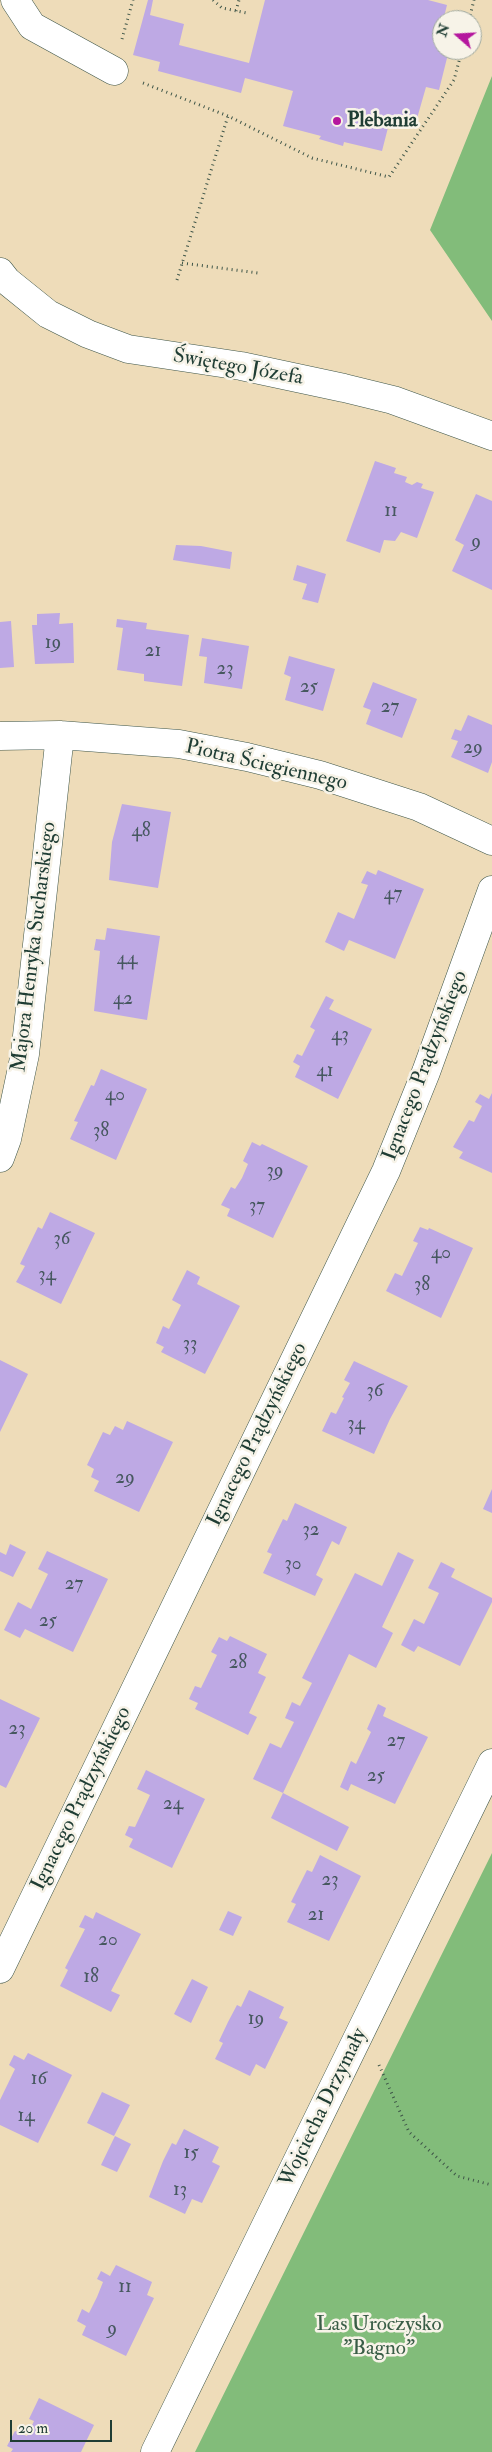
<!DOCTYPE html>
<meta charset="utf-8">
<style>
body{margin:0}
#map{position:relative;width:492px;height:2452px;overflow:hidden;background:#eedcb9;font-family:"IM FELL Double Pica",serif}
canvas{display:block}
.north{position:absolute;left:432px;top:10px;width:50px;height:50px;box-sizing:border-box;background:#f7f3e8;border:1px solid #a1aaa0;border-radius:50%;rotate:289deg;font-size:14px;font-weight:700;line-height:20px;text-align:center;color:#1f3d34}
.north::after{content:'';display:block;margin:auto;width:18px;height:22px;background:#b5179e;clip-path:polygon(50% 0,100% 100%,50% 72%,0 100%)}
.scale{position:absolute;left:10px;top:2420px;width:102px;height:22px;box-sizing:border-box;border:2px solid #1f3d34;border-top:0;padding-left:6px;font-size:15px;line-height:18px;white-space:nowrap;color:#1f3d34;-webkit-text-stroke:4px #f7f3e8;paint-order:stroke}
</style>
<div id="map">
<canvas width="492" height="2452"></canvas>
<div class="north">N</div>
<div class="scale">20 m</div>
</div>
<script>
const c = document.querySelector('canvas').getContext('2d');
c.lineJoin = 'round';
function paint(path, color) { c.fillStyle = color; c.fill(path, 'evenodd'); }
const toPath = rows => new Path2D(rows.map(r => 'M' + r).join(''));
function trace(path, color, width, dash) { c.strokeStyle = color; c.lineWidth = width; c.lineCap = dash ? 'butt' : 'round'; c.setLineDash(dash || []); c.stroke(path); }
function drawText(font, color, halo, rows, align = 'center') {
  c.font = font + ' "IM FELL Double Pica",serif'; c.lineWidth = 5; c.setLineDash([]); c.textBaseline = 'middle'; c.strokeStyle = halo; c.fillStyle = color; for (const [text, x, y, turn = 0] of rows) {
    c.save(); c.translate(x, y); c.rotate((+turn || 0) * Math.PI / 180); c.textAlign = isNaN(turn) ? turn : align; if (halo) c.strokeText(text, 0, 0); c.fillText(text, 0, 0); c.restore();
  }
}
const forest = toPath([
 [492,76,492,321,430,230],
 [492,1853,492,2452,195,2452]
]);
const building = toPath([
 [148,0,153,0,150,15,184,24,179,45,249,63,265,0,428,0,447,5,438,41,442,42,442,50,449,50,439,90,426,87,416,122,391,116,382,151,344,142,343,146,319,139,321,136,283,126,293,91,245,78,241,93,158,71,160,62,133,55],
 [375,461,396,468,394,473,407,477,405,482,412,485,417,482,423,484,421,488,434,492,417,538,401,532,395,541,384,540,380,553,346,541],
 [476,494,492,501,492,590,452,571,464,545,455,540],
 [176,545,201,546,232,552,230,569,173,560],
 [297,565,326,574,318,603,302,599,307,584,293,580],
 [60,613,59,624,73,623,74,663,35,664,32,625,37,625,37,614],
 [117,619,147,623,146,629,189,635,182,686,144,681,144,674,117,670,123,628,116,627],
 [11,621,14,667,0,668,0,622],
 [202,638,249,646,242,689,204,683,207,657,199,656],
 [289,656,335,669,323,711,285,700,291,677,284,674],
 [373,682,417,699,402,738,366,724,371,710,363,707],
 [468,715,492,725,492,762,488,773,451,757,458,741,451,739,455,729,461,731],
 [122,804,171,812,158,888,109,880,112,842],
 [378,870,424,889,395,959,349,940,344,951,325,942,338,912,354,919,368,885,361,883,367,871,376,875],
 [107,928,160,936,147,1020,94,1011,100,951,94,950,96,939,105,940],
 [326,996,334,1000,329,1009,372,1029,338,1099,295,1077,300,1066,293,1062,297,1054,302,1056,315,1030,310,1027],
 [101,1069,147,1089,116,1160,70,1139,78,1122,74,1121,91,1085,94,1086],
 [492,1093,492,1173,459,1158,463,1152,453,1147,469,1120,474,1122,482,1106,475,1102,480,1094,489,1099],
 [252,1142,260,1146,262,1144,308,1166,273,1238,227,1216,230,1209,221,1205,231,1187,235,1189,242,1178,248,1164,243,1161],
 [50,1212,95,1233,61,1304,16,1282,25,1266,20,1264,38,1227,42,1229],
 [420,1227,428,1230,429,1228,473,1248,441,1318,386,1291,395,1273,402,1276,418,1243,413,1241],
 [187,1270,200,1277,197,1284,240,1306,205,1374,161,1352,164,1347,156,1343,163,1326,169,1329,181,1305,172,1300],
 [0,1360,28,1374,0,1432],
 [354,1361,408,1386,390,1419,374,1454,322,1431,331,1412,336,1414,344,1398,342,1397,350,1383,344,1380],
 [127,1421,173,1442,139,1512,94,1491,99,1481,91,1477,94,1469,87,1465,103,1432,110,1435,115,1426,123,1430],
 [492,1489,492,1513,483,1509],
 [295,1503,347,1527,339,1545,332,1541,316,1575,323,1579,315,1596,263,1573,272,1554,267,1552,283,1519,287,1521],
 [10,1544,26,1552,13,1577,0,1571,0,1552,6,1555],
 [47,1551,108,1579,73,1652,25,1629,20,1638,4,1630,18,1602,31,1609,48,1574,38,1569],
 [398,1552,414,1560,382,1627,393,1633,376,1668,349,1654,283,1793,349,1827,337,1851,271,1818,283,1793,253,1779,270,1743,281,1748,294,1722,285,1718,292,1702,300,1706,312,1683,302,1678,355,1573,382,1586],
 [441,1562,455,1569,451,1577,492,1598,492,1602,460,1666,418,1646,414,1652,401,1645,414,1619,424,1624,439,1593,428,1588],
 [230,1636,267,1654,258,1673,266,1677,249,1713,257,1717,248,1735,195,1709,198,1703,189,1699,195,1686,201,1688,217,1655,211,1652,219,1637,227,1641],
 [0,1699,40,1718,6,1788,0,1785],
 [378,1704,386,1708,383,1716,428,1737,395,1804,351,1784,348,1791,340,1787,351,1761,356,1764,371,1732,367,1729],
 [146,1770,205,1799,172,1868,129,1847,133,1839,125,1835,129,1826,135,1827,150,1795,137,1789],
 [320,1855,361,1876,329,1941,287,1922,296,1904,291,1902,307,1870,312,1872],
 [228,1911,242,1917,233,1936,219,1930],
 [96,1912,141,1934,111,1991,120,1995,111,2012,60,1986,68,1970,65,1968,85,1929,79,1927,85,1915,93,1919],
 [192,1979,208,1987,191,2023,174,2014],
 [249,1990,284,2007,279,2018,288,2022,265,2069,256,2064,250,2076,215,2059,223,2043,219,2041,228,2022,237,2005,241,2007],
 [28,2053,72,2075,38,2143,0,2125,0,2100,15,2069,9,2065,14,2055,24,2060],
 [102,2092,130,2105,114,2136,87,2123],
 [184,2129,219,2147,212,2162,220,2166,202,2203,192,2199,185,2214,149,2197,163,2161,172,2143,176,2145],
 [115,2136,131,2144,117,2172,101,2165],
 [116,2265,152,2282,147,2295,154,2298,126,2356,82,2335,86,2326,77,2321,82,2309,89,2313,97,2297,103,2282,97,2279,101,2271,110,2276],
 [39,2398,94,2425,81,2452,11,2452,13,2449,7,2446,15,2431,27,2436,34,2421,29,2419]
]);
const path = toPath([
 [213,0,222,8,247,13],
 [236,11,239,0],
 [469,20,474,0],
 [122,39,133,0],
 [143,83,228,116,312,158,389,177,454,80,462,50],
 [182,263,258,273],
 [177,280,228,116],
 [379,2065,409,2132,457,2176,492,2185]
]);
const minor = toPath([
 [15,0,32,26,114,71],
 [0,272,7,281,48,314,88,334,128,349,241,366,344,388,393,400,492,436],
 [0,736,60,735,179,744,247,757,320,775,419,807,492,841],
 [0,1158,7,1139,25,1054,60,735],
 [0,1969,386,1171,426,1072,492,890],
 [155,2452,492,1763]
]);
const markers = [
 [337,121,5,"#b5179e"]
];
const numberNames = [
 ["11",391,512],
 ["9",476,543],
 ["19",53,644],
 ["21",153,652],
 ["23",225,670],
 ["25",309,688],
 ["27",390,708],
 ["29",473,749],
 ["48",141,832],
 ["47",393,895],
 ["44",127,960],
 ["42",123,1000],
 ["43",340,1036],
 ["41",325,1072],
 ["40",115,1096],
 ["38",101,1132],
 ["39",275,1172],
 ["37",257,1207],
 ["36",62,1240],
 ["40",441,1254],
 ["34",47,1276],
 ["38",422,1286],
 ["33",190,1345],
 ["36",375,1392],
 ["34",356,1425],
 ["29",125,1479],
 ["32",311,1531],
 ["30",293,1565],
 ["27",74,1585],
 ["25",48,1622],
 ["28",238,1664],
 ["23",17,1730],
 ["27",396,1742],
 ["25",376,1777],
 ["24",173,1805],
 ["23",330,1881],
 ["21",316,1916],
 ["20",108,1941],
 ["18",91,1978],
 ["19",256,2020],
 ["16",39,2080],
 ["14",26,2117],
 ["15",191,2154],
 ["13",180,2191],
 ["11",125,2288],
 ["9",112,2330]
];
const poiNames = [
 ["Plebania",347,121]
];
const streetNames = [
 ["Świętego Józefa",238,368,10],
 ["Piotra Ściegiennego",266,766,13],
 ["Majora Henryka Sucharskiego",35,947,-83],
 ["Ignacego Prądzyńskiego",426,1066,-69],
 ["Ignacego Prądzyńskiego",258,1435,-64],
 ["Ignacego Prądzyńskiego",82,1799,-64],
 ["Wojciecha Drzymały",324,2108,-64]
];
const parkNames = [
 ["Las Uroczysko",379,2325],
 ["\"Bagno\"",379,2349]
];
paint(forest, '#82bc7a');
paint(building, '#bea9e4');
trace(minor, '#3e5548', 29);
trace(path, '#3e5548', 3, [1, 4]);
trace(minor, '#fff', 28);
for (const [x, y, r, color] of markers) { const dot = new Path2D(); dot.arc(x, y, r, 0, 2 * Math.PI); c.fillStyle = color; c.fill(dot); trace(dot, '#f7f3e8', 2); }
drawText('19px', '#475860', null, numberNames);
drawText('bold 21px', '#1f3d34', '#f7f3e8', poiNames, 'left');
drawText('21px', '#1f3d34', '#f7f3e8', streetNames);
drawText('21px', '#395d46', '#f7f3e8', parkNames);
</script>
